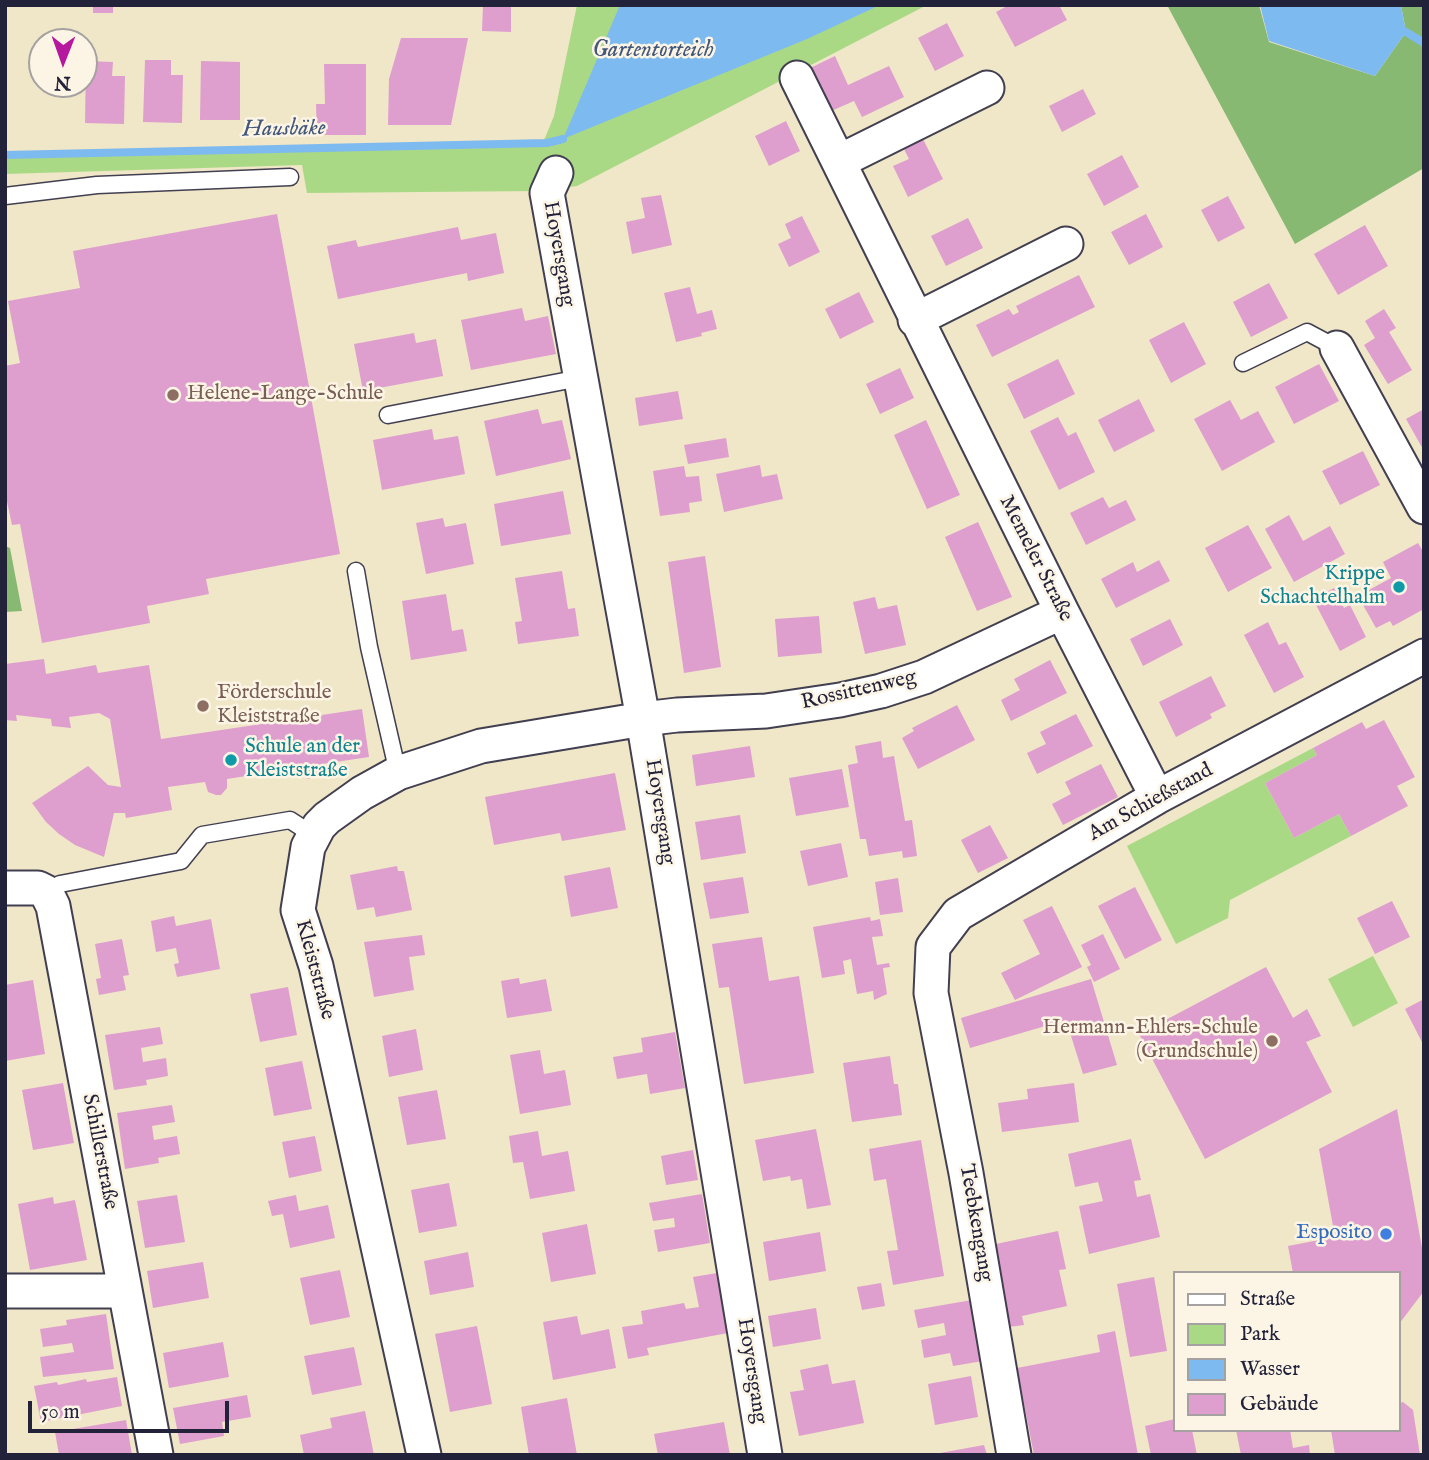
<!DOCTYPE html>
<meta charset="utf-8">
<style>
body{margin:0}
#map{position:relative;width:1429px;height:1460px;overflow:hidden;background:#f0e6c8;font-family:"IM FELL English",serif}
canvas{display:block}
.frame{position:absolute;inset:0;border:7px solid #22223b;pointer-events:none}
.legend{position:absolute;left:1173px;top:1271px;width:228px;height:161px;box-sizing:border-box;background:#fcf5e5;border:2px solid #a5a1a1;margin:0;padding:9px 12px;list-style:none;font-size:21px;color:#22223b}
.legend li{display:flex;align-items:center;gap:14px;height:35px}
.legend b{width:35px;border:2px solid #a5a1a1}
.north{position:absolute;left:28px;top:28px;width:70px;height:70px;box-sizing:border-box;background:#fcf5e5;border:2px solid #a5a1a1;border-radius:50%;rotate:181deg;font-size:19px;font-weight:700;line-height:28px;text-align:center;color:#22223b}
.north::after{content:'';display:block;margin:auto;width:24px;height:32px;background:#b5179e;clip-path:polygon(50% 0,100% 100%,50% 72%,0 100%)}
.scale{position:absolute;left:28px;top:1401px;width:201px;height:32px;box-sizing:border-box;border:4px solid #22223b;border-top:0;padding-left:9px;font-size:21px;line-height:24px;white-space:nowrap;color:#22223b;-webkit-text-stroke:5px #fcf5e5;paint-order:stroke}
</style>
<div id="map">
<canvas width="1429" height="1460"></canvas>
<div class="frame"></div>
<ul class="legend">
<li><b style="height:9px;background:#fff"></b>Straße</li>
<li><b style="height:19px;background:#aad986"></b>Park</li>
<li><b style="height:19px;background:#7dbaf0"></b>Wasser</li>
<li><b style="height:19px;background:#de9fce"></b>Gebäude</li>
</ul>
<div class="north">N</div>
<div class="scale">50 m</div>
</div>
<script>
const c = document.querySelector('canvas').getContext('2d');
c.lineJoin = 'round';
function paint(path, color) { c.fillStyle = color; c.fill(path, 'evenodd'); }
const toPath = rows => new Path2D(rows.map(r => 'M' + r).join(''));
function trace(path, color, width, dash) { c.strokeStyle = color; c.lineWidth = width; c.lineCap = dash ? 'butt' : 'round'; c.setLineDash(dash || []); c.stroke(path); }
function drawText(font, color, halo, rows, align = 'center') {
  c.font = font + ' "IM FELL English",serif'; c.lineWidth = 5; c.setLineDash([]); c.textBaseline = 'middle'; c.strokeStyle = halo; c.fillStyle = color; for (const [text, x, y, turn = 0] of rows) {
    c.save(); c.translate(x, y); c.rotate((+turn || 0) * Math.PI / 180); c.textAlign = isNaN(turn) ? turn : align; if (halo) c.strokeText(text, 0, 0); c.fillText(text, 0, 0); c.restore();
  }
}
const green = toPath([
 [577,5,927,5,577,186,538,191,307,193,302,165,5,174,5,155,535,146,545,138,554,116],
 [1313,748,1317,755,1265,783,1294,838,1339,814,1351,836,1230,900,1228,918,1176,944,1127,846],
 [1373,956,1398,1003,1353,1027,1328,979]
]);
const forest = toPath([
 [1167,5,1259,5,1269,42,1375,76,1406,32,1401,5,1424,5,1424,168,1295,244],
 [5,546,10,548,22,611,5,612]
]);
const water = toPath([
 [620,5,880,5,807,39,563,139],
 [1260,5,1401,5,1406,32,1375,76,1269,41]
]);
const stream = toPath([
 [1406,32,1424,43],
 [5,155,547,143,563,139]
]);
const building = toPath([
 [93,5,113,5,113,13,93,13],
 [483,5,511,5,511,32,482,31],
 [1009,5,1059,5,1067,20,1015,47,996,12],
 [947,23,964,56,935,71,918,38],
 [401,38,468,38,451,125,388,125,389,79],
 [835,56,848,85,889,66,904,97,862,117,854,101,829,112,808,69],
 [145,60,171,60,171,75,183,75,182,123,143,122],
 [86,61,113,62,112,76,125,76,124,124,85,123],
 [201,61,240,62,240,120,200,120],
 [324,64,366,64,366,135,317,135,316,104,325,104],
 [1083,89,1096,114,1062,132,1049,106],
 [786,121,800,151,769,166,755,136],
 [921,135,943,179,908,197,893,166,909,159,902,145],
 [1122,155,1139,187,1104,206,1087,174],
 [661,195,672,245,632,254,626,222,645,218,641,198],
 [1228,196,1245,228,1218,242,1201,210],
 [277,214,340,554,206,579,209,594,147,606,150,623,42,643,20,524,12,525,5,492,5,366,20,363,8,301,80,288,73,251],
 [1146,214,1163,247,1129,265,1111,232],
 [802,216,820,252,789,267,778,244,791,238,785,224],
 [968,218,983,248,946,266,931,236],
 [1365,225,1388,266,1338,295,1314,254],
 [458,227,461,240,496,233,504,273,468,281,467,273,338,299,327,246,356,240,358,247],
 [1079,275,1095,307,992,357,976,325,1009,309,1013,315,1019,312,1016,306],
 [1269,283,1288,318,1251,337,1233,302],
 [690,287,697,314,712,310,717,329,701,333,702,336,676,342,664,293],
 [859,292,874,322,840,339,825,309],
 [522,308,525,321,548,316,556,354,471,370,461,320],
 [1384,309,1396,328,1389,332,1412,370,1388,384,1364,345,1375,338,1365,321],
 [1184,322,1206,364,1171,383,1149,340],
 [414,333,416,343,436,339,443,376,363,391,354,344],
 [1058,359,1075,394,1024,419,1007,384],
 [1319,364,1339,401,1294,424,1275,387],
 [900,368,914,398,880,414,866,384],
 [678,391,683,419,639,426,635,398],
 [1139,399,1155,431,1114,452,1098,420],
 [1230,400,1241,420,1258,411,1275,442,1222,471,1194,419],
 [538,409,542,424,562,420,571,459,496,476,484,421],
 [1424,409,1424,451,1406,419],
 [1058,417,1068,436,1076,432,1095,472,1059,490,1030,431],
 [926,420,960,495,927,509,894,435],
 [432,429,434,440,458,436,465,474,382,490,373,440],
 [726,438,729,457,688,464,684,445],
 [1363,451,1380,485,1340,505,1322,471],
 [760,465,762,477,777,474,783,499,724,512,716,474],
 [684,466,686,477,699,476,702,501,689,503,690,512,660,516,653,471],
 [563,491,571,534,501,546,494,504],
 [1103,497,1109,508,1126,500,1136,520,1086,545,1070,513],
 [1289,515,1303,541,1330,526,1345,554,1294,582,1265,529],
 [443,518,445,527,466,523,474,564,426,574,416,523],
 [978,522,1012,597,977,611,945,537],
 [1248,525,1272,568,1228,592,1205,548],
 [1418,543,1424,553,1424,609,1393,626,1390,621,1376,628,1358,596,1391,578,1383,562],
 [705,556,721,667,684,673,668,562],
 [1159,560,1170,581,1116,608,1101,579,1133,562,1137,572],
 [562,571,568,609,575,608,579,636,518,644,515,622,522,621,515,578],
 [1334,588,1344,608,1350,605,1366,637,1340,651,1313,599],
 [446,594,452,631,463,629,467,651,411,660,402,601],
 [875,597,878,609,897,605,906,645,865,654,853,602],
 [819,616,822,653,778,657,775,619],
 [1170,619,1183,645,1143,666,1130,639],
 [1268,622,1279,645,1286,642,1304,677,1274,693,1244,635],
 [44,659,46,674,96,665,98,673,149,665,161,739,362,709,369,757,322,764,317,776,308,779,301,776,298,768,227,779,227,788,221,795,216,795,208,792,205,782,168,787,172,810,126,818,125,813,114,813,104,857,75,845,59,834,46,822,32,803,88,766,108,785,121,787,110,719,99,713,69,717,71,728,52,726,51,719,16,715,17,721,5,720,5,664],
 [1050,660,1067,693,1011,721,1001,700,1020,690,1014,679],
 [1211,676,1226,706,1210,714,1212,718,1176,737,1159,702],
 [957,705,975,740,918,769,902,738,914,731,912,728],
 [1076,714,1093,746,1037,774,1027,753,1046,744,1040,732],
 [1384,720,1415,777,1397,786,1408,806,1351,836,1339,814,1294,838,1265,783,1317,755,1313,748,1362,722,1366,729],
 [881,741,883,758,894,756,905,821,912,820,917,856,903,858,902,851,869,856,866,839,860,839,848,765,858,763,855,746],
 [750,746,755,777,696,786,692,755],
 [1101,764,1118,797,1063,825,1052,804,1071,794,1065,782],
 [842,769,849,807,796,816,789,778],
 [615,773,626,830,562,841,560,833,494,845,485,797],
 [740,815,746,853,701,860,695,822],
 [990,825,1008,858,978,873,961,840],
 [841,843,848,877,808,886,800,851],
 [397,866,398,871,404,871,412,910,376,917,374,907,357,910,350,875],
 [610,867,618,908,571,917,564,876],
 [743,877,749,913,710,919,703,883],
 [898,878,903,912,880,915,875,882],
 [1135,887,1162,940,1125,959,1098,906],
 [1392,901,1410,937,1375,954,1357,918],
 [1052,906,1082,967,1015,1000,1001,973,1040,954,1023,920],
 [174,916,176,926,211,919,220,969,177,977,174,964,179,963,176,948,156,952,151,921],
 [870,917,871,921,880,919,883,936,872,937,877,965,889,963,890,967,883,968,887,994,874,1000,873,991,857,994,851,959,843,961,845,974,822,978,813,927],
 [1103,934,1120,969,1094,982,1087,967,1091,965,1081,945],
 [422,935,425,955,409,957,414,990,374,997,364,942],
 [762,937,769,981,799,976,814,1073,744,1084,729,987,719,988,712,944],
 [122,939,129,975,123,976,126,990,99,995,96,979,101,978,95,944],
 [1266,967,1293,1018,1307,1009,1321,1036,1306,1042,1332,1092,1205,1159,1139,1034],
 [519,978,520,984,546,979,552,1011,507,1018,501,981],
 [1091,979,1117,1065,1083,1074,1066,1020,970,1048,961,1018],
 [33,980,45,1054,5,1061,5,985],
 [288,987,297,1035,260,1042,250,994],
 [1424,999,1424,1046,1405,1009],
 [160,1027,163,1044,141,1048,143,1062,166,1058,168,1076,146,1080,147,1085,114,1090,105,1035],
 [416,1029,423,1070,389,1077,382,1036],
 [675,1032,685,1088,650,1094,647,1074,617,1079,613,1057,643,1052,641,1038],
 [540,1050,544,1074,565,1070,571,1105,520,1114,510,1055],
 [890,1056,894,1084,898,1084,902,1115,852,1122,843,1063],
 [302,1061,312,1109,274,1116,265,1068],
 [63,1083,74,1143,33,1150,22,1090],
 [1074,1083,1079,1122,1002,1132,998,1103,1028,1099,1027,1089],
 [437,1090,446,1139,407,1145,398,1097],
 [172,1105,175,1122,152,1126,154,1140,177,1136,180,1154,158,1158,159,1163,125,1169,117,1113],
 [1397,1109,1424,1259,1424,1291,1399,1324,1399,1273,1293,1273,1288,1246,1335,1237,1319,1149],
 [816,1129,831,1205,807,1209,802,1179,791,1181,790,1176,763,1181,755,1140],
 [538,1131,542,1156,568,1151,575,1191,530,1199,523,1162,513,1163,509,1136],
 [315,1136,322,1171,289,1178,282,1142],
 [1131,1139,1141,1180,1134,1181,1137,1197,1150,1194,1160,1237,1089,1254,1079,1206,1103,1201,1098,1182,1075,1187,1068,1154],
 [921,1140,944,1276,893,1285,887,1251,898,1250,886,1179,874,1181,869,1149],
 [693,1150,698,1180,666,1185,661,1156],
 [449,1183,457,1226,419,1233,411,1190],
 [702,1194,710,1243,658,1252,654,1230,675,1227,674,1218,653,1221,649,1203],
 [177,1195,185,1242,145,1248,137,1201],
 [296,1195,299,1211,328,1205,335,1238,290,1248,283,1214,272,1216,268,1201],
 [53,1197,54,1204,75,1200,87,1260,30,1270,18,1204],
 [587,1224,596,1274,551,1282,542,1233],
 [1058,1231,1066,1269,1059,1270,1067,1306,1022,1316,1024,1325,1008,1327,991,1245],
 [820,1232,826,1271,769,1281,763,1242],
 [468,1252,474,1287,430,1295,424,1261],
 [203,1262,209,1298,153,1308,147,1271],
 [340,1270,350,1317,310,1325,300,1278],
 [717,1273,728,1333,647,1348,649,1355,628,1359,622,1327,643,1324,641,1311,684,1303,686,1309,699,1307,693,1277],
 [1154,1277,1167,1351,1130,1357,1117,1284],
 [881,1283,885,1306,862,1310,857,1287],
 [972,1300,983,1361,953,1366,950,1353,924,1358,921,1340,946,1335,944,1323,918,1328,914,1310],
 [816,1308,821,1339,773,1347,768,1316],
 [106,1314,114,1369,43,1377,40,1357,74,1352,72,1343,43,1347,40,1329,67,1325,66,1320],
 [577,1316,581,1335,609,1329,616,1368,553,1380,543,1322],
 [477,1326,492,1404,450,1412,435,1334],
 [1115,1331,1138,1455,1034,1455,1017,1368,1100,1352,1097,1335],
 [223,1342,229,1377,169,1388,163,1353],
 [354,1347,362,1385,312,1395,304,1356],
 [828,1364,832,1384,855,1380,864,1423,799,1436,790,1392,804,1390,800,1370],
 [971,1376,978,1417,935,1425,928,1384],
 [117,1377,122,1406,41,1422,34,1386,57,1382,58,1385,86,1379,87,1382],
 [247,1395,251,1417,222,1422,224,1436,180,1444,173,1408],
 [567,1398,577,1455,529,1455,521,1407],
 [1403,1402,1413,1410,1420,1455,1335,1455,1331,1430,1399,1430,1399,1403],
 [365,1411,374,1455,304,1455,300,1435,332,1428,330,1418],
 [1175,1419,1175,1430,1192,1430,1197,1455,1151,1455,1145,1426],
 [126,1420,132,1455,59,1455,55,1432],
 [724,1422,730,1455,658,1455,654,1434],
 [1236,1430,1290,1430,1293,1448,1309,1445,1310,1455,1241,1455],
 [984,1445,987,1455,940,1455,940,1453]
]);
const service = toPath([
 [5,196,97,185,290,177],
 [1243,363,1307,332,1337,348],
 [388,415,580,378],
 [356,571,369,647,398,773],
 [46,892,60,884,181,861,202,835,290,820,313,835]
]);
const minor = toPath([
 [797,78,1062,612,1157,797],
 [840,161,987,88],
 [556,173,547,193,643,719,765,1455],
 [915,320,1066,244],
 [1337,348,1424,507],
 [5,888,38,888,46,892,53,906,156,1455],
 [5,1291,125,1291],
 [424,1455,316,966,298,910,308,847,319,826,327,818,362,793,398,773,481,746,643,719,677,715,766,711,840,700,881,691,924,677,1062,612],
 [1014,1455,966,1173,931,993,933,947,958,914,1157,797,1424,656]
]);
const markers = [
 [173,395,7,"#8d6e63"],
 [1399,587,7,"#0f9aa8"],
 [203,706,7,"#8d6e63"],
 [231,760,7,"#0f9aa8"],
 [1272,1041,7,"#8d6e63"],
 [1386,1234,7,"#3f7fe0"]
];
const streetNames = [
 ["Hoyersgang",558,254,80],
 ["Memeler Straße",1035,559,63],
 ["Rossittenweg",859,691,-13],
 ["Am Schießstand",1151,803,-29],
 ["Hoyersgang",659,812,81],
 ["Kleiststraße",314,970,75],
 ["Schillerstraße",99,1152,79],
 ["Teebkengang",975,1223,80],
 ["Hoyersgang",751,1371,81]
];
const educationNames = [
 ["Helene-Lange-Schule",187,395],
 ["Förderschule",217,694],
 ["Kleiststraße",217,718],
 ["Hermann-Ehlers-Schule",1258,1029,"right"],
 ["(Grundschule)",1258,1053,"right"]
];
const cultureNames = [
 ["Krippe",1385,575],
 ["Schachtelhalm",1385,599],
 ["Schule an der",245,748,"left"],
 ["Kleiststraße",245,772,"left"]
];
const shopNames = [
 ["Esposito",1372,1234]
];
const waterNames = [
 ["Gartentorteich",653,51],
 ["Hausbäke",284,130,-1]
];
paint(green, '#aad986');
paint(forest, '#87b973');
paint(water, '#7dbaf0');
trace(stream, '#7dbaf0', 8);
paint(building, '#de9fce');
trace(service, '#413f50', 19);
trace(minor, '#413f50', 37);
trace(service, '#fff', 16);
trace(minor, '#fff', 33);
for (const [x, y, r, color] of markers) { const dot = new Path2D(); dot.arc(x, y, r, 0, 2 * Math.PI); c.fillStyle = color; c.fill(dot); trace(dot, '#fcf5e5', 2.5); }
drawText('21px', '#22223b', '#fcf5e5', streetNames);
drawText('21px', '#785e54', '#fcf5e5', educationNames, 'left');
drawText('21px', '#0d838f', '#fcf5e5', cultureNames, 'right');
drawText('21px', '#366cbe', '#fcf5e5', shopNames, 'right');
drawText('italic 23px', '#42577a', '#fcf5e5', waterNames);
</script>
